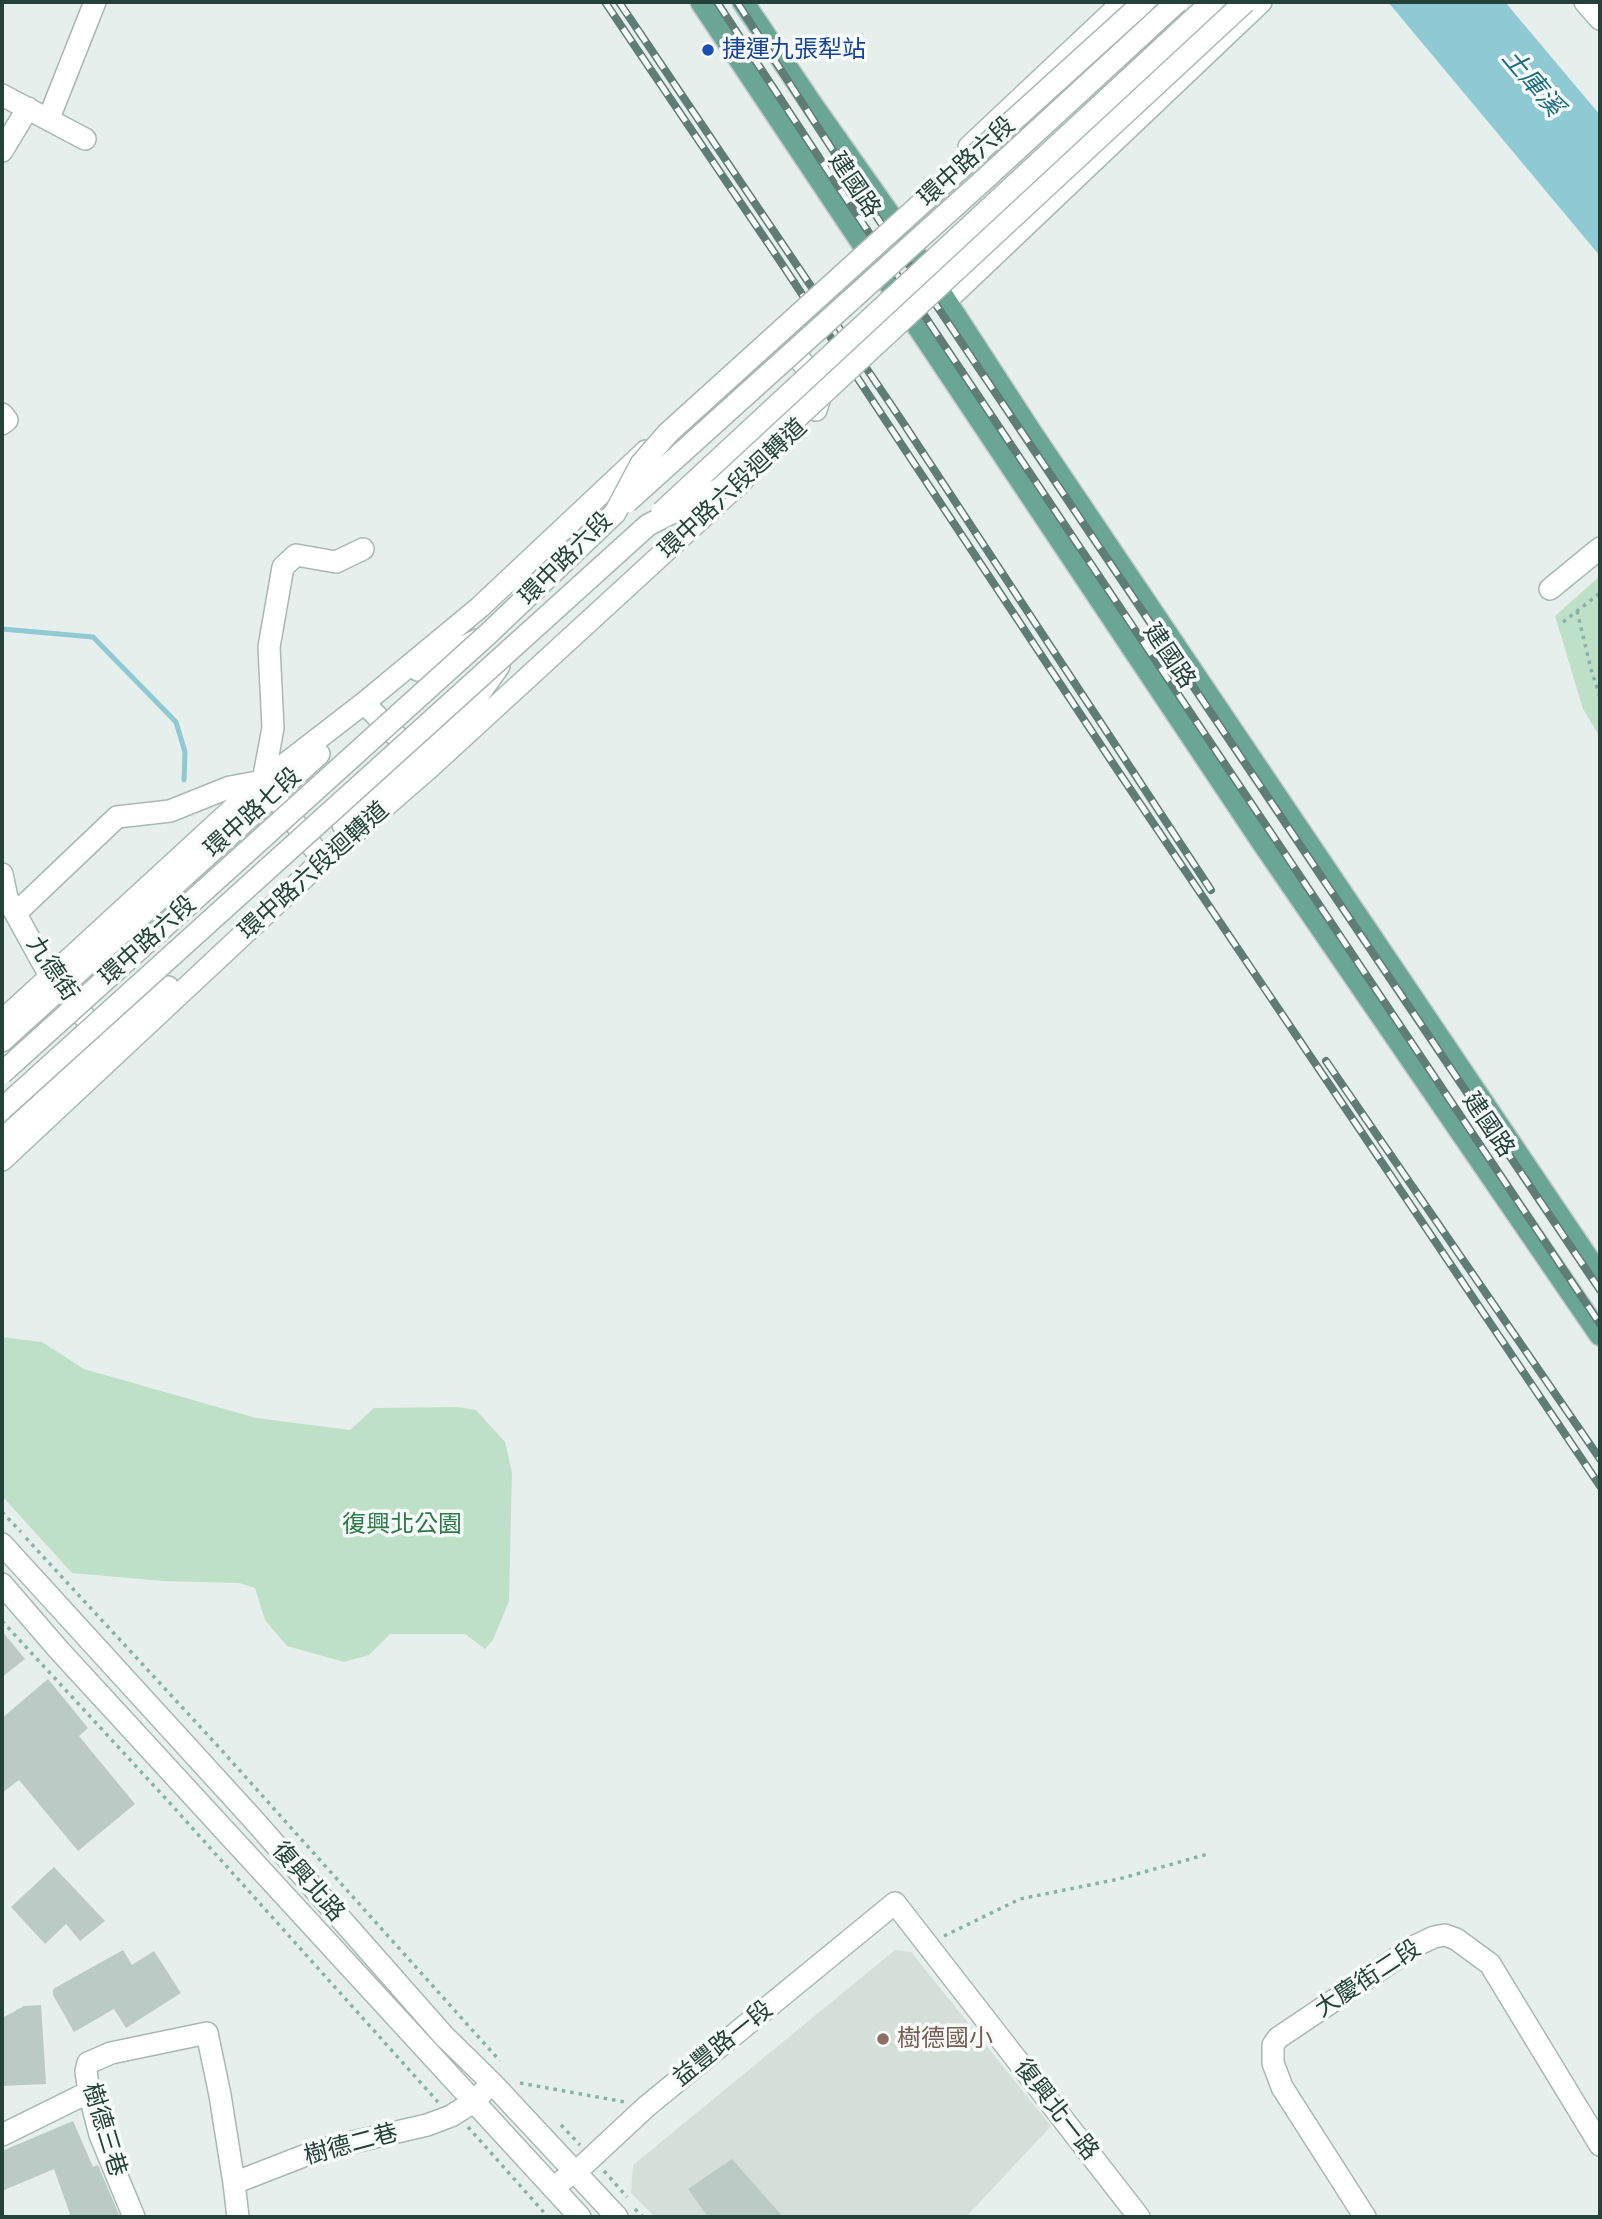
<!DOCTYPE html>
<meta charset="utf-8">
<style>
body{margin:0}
#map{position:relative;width:1602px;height:2219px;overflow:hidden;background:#e6efeb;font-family:"Open Sans",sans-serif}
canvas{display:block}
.frame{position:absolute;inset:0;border:4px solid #24423a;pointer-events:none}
</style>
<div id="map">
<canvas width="1602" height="2219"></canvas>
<div class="frame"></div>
</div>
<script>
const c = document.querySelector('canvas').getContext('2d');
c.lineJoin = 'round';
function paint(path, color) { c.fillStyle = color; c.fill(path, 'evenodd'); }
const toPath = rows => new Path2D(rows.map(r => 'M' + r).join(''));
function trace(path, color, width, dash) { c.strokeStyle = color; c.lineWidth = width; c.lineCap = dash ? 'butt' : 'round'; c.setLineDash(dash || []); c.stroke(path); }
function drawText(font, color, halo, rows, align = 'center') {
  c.font = font + ' "Open Sans","Noto Sans TC",sans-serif'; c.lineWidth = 7; c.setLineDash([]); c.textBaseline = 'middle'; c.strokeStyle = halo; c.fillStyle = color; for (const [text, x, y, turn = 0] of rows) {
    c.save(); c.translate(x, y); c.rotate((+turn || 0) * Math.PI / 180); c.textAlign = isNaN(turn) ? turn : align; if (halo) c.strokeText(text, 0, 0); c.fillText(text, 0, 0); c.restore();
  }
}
const built = toPath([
 [895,1950,911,1952,1051,2126,966,2217,655,2217,631,2193,633,2165]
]);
const green = toPath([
 [1600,576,1600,737,1583,709,1555,616],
 [2,1337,42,1342,84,1369,256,1418,350,1430,374,1408,457,1407,476,1410,505,1442,512,1472,509,1601,493,1640,485,1649,465,1634,390,1634,369,1655,344,1662,287,1646,265,1620,255,1588,239,1583,163,1581,72,1573,2,1496]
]);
const water = toPath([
 [1388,2,1505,2,1600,115,1600,256]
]);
const stream = toPath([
 [2,629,93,637,176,722,185,752,184,780]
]);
const building = toPath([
 [2,1631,25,1659,2,1677],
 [48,1679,88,1728,79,1736,135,1804,78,1851,19,1780,2,1793,2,1718],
 [54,1867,105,1921,80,1941,66,1924,45,1944,11,1907],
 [123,1950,132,1965,154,1951,181,1993,126,2028,114,2009,74,2032,53,1995,53,1989],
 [41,2005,46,2084,2,2086,2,2018,24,2006],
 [73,2121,93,2167,98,2165,120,2217,71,2217,54,2169,2,2191,2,2151],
 [732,2159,783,2217,708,2217,688,2189]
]);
const path = toPath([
 [1577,611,1591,669,1600,697],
 [1563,622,1600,593],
 [2,1512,21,1532],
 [26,1538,216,1744,500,2061],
 [2,1621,168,1801,438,2102],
 [944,1936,1020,1899,1119,1879,1208,1854],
 [520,2083,625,2102],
 [561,2125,580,2145],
 [468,2127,548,2217],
 [604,2171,627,2197],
 [635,2209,643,2217]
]);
const minor = toPath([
 [1585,2,1600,19],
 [2,95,85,139],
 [49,118,95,2],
 [969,147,1123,2],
 [2,151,28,108],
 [946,301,1261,2],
 [782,337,820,385,820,397,816,410],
 [2,414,7,420,2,424],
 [1550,589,1600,548],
 [418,670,477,640],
 [364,703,417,757],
 [343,825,469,708,499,666],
 [323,860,263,781,273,728,269,647,283,567,296,555,336,562,363,549],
 [2,874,7,898,50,976,104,1040],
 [16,913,117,817,170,811,230,787,263,781],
 [2,1021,263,781,364,703,480,607,646,451],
 [2,1041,319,754],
 [2,1140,168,987],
 [2,1160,323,860,429,768,743,480],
 [2,1544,252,1818,444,2036,492,2083,617,2217],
 [2,1584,58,1649,580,2217],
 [2,2135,89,2092],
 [563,2180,575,2173,647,2106,895,1903,1139,2217],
 [134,2217,100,2135,89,2092,86,2071,88,2063,111,2053,207,2033,220,2095,234,2183],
 [238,2217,234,2183,319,2150,427,2125,451,2116,475,2101,483,2092],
 [1365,2217,1282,2087,1273,2063,1273,2045,1278,2038,1415,1946,1434,1937,1445,1935,1456,1939,1490,1964,1600,2145]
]);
const major = toPath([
 [701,2,1262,842,1600,1335],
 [743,2,811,103,892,218,1031,432,1600,1276]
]);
const rail = toPath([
 [605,2,776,255,1116,768,1600,1486],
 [619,2,902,421,1211,890],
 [717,2,843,194,1600,1324],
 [737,2,856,186,1600,1290],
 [1326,1061,1600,1459]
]);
const minorBridge = toPath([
 [627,502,986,178,1177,2],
 [662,512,1212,2],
 [2,1073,488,634,615,513,641,464,668,433,1144,2],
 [2,1109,648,525,721,488,1245,2]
]);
const markers = [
 [708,50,7,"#1a4fb4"],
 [883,2039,7,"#8d6e63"]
];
const transitNames = [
 ["捷運九張犁站",722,50]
];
const streetNames = [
 ["環中路六段",967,162,-42],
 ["建國路",854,185,56],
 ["環中路六段迴轉道",733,489,-43],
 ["環中路六段",566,559,-45],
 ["建國路",1169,656,56],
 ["環中路七段",253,813,-42],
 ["環中路六段迴轉道",314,871,-42],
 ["環中路六段",148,941,-42],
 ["九德街",52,969,56],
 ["建國路",1488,1125,56],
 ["復興北路",308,1882,49],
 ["大慶街二段",1368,1979,-33],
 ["益豐路一段",723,2044,-39],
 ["復興北一路",1056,2110,52],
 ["樹德三巷",104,2130,73],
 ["樹德二巷",351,2145,-15]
];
const parkNames = [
 ["復興北公園",402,1525]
];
const educationNames = [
 ["樹德國小",897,2039]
];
const waterNames = [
 ["土庫溪",1532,83,50]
];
paint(built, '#d4dfda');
paint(green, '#bfe0c8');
paint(water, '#8ec9d4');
trace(stream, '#8ec9d4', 5);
paint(building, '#bbcac4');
trace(minor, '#a8b8b2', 24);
trace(major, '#c2cac8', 24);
trace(path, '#86b3a5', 3.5, [3.5, 5]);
trace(minor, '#fff', 21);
trace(major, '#6aa596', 21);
trace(rail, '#5f7d75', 8);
trace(rail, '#f7fbf9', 5, [16]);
trace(minorBridge, '#a8b8b2', 24, []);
trace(minorBridge, '#fff', 21);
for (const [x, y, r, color] of markers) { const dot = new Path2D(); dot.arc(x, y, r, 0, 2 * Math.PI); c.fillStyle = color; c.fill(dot); trace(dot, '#f7fbf9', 2.5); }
drawText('24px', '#164399', '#f7fbf9', transitNames, 'left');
drawText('24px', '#24423a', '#f7fbf9', streetNames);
drawText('24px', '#2d7a4b', '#f7fbf9', parkNames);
drawText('24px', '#785e54', '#f7fbf9', educationNames, 'left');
drawText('italic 26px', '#1c6f80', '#f7fbf9', waterNames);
</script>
